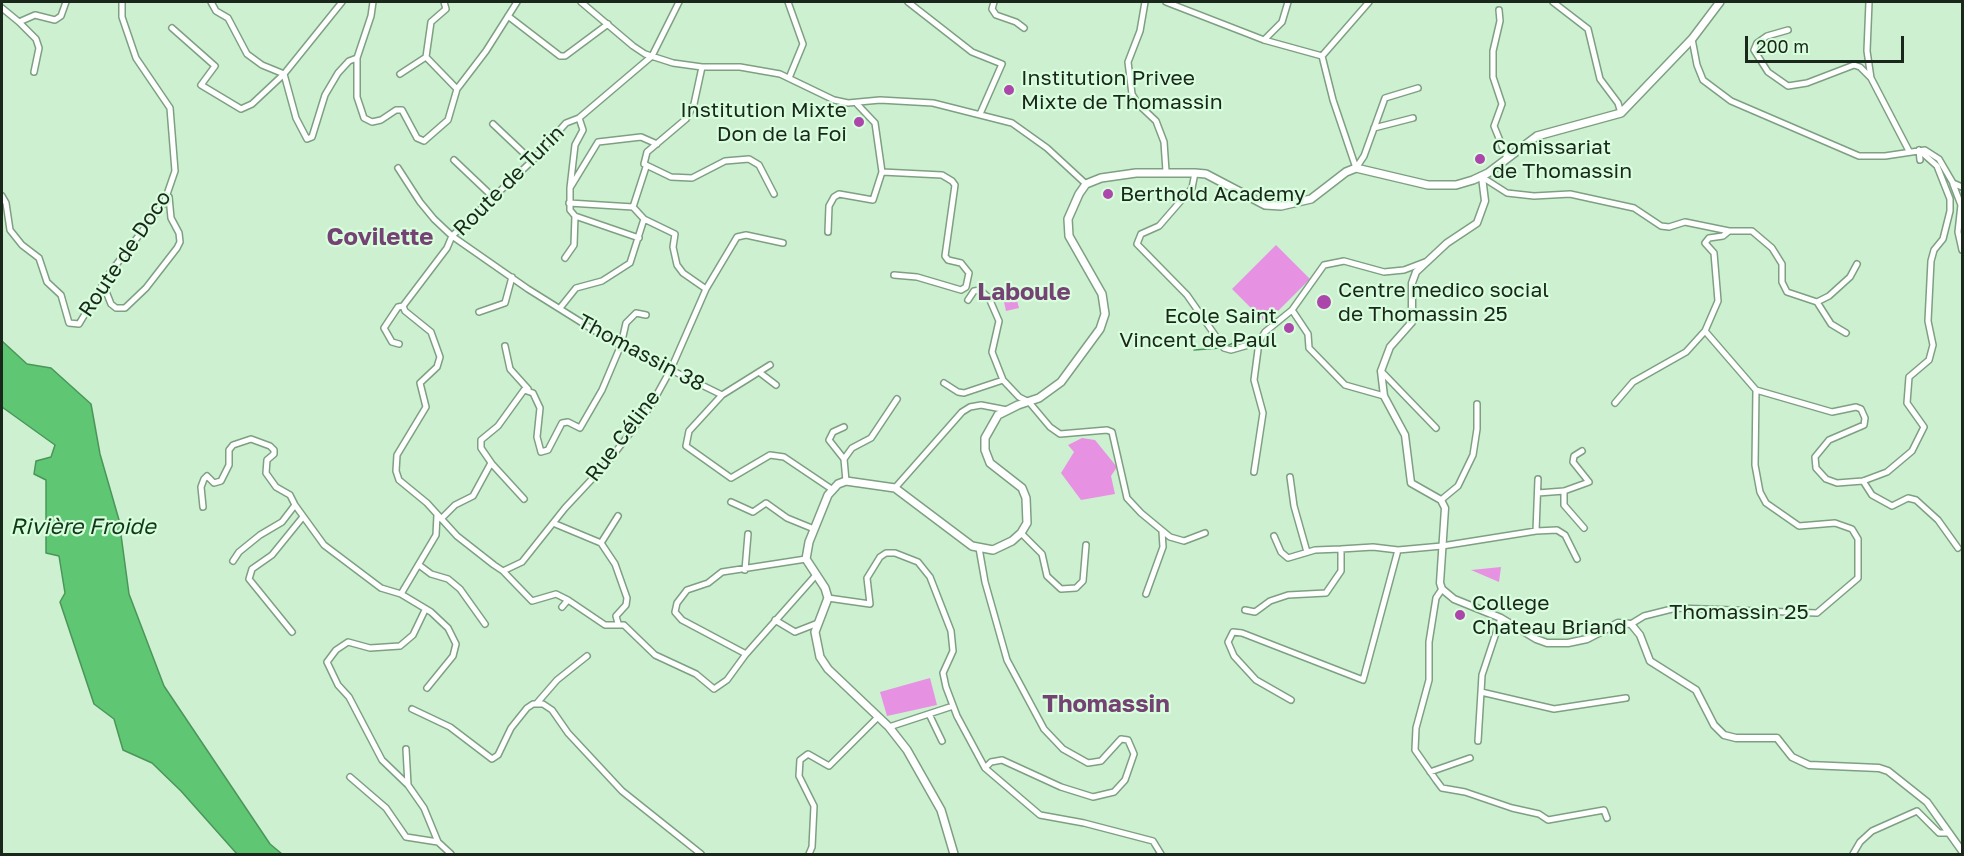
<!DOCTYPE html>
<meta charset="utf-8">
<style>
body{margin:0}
#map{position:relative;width:1964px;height:856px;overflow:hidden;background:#ccf0d0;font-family:"Golos Text",sans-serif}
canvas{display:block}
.frame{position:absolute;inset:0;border:3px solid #1a271b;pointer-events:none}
.scale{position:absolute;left:1745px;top:36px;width:159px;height:27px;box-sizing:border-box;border:3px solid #1a271b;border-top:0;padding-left:8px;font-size:18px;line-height:21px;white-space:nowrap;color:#1a271b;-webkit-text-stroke:4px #d9fedd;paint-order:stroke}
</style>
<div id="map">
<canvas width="1964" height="856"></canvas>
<div class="frame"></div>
<div class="scale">200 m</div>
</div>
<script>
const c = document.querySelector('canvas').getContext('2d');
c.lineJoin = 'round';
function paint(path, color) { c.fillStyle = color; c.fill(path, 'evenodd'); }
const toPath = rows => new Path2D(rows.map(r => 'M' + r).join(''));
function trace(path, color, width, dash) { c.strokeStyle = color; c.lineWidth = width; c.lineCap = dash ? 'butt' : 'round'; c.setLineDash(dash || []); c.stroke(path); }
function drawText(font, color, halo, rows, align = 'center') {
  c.font = font + ' "Golos Text",sans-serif'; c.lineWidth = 4.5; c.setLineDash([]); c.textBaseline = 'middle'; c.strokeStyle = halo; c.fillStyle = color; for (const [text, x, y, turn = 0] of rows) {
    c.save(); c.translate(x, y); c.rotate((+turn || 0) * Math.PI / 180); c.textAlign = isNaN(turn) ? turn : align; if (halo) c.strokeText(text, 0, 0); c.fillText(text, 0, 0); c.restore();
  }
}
const green = toPath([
 [1276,245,1310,279,1266,323,1232,289],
 [1013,285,1019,308,1006,311,1001,288],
 [1082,438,1095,440,1117,467,1111,476,1115,494,1081,500,1061,473,1074,452,1068,445],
 [1501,567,1499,582,1471,570],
 [930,678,937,705,887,716,880,692]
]);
const water = toPath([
 [2,341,27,364,51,368,91,404,100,454,119,520,129,594,164,686,270,844,282,854,237,854,181,791,152,763,123,750,114,719,94,704,60,602,65,593,59,556,46,553,46,480,34,474,36,461,51,457,55,445,2,407,2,341]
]);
const stream = toPath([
 [1227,346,1237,341],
 [1194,350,1220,348]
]);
const minor = toPath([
 [211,2,216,11,228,18,247,54,262,65,284,74,296,118,307,139,312,137,325,95,338,73,349,61,357,58,357,97,364,118,372,122,381,120,396,110,402,110,417,138,424,141,448,120,457,89,486,51,517,2],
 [581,2,633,46,645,54,673,63,702,67,740,67,780,74,834,100,848,103,880,100,933,103,1012,123,1047,148,1086,184],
 [679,2,652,56,579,118,566,123,532,161,452,236,447,248,403,306,405,311,431,332,440,357,437,367,420,383,426,407,397,455,396,471,399,480,427,503,457,536,494,565,503,571,522,562,565,508,607,463,650,407,671,369,706,289,737,237,746,235,783,243],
 [788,2,803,44,789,78],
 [908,2,972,52,1002,64,980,114],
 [994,2,992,9,996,15,1016,22,1024,28],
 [1145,2,1140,31,1128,62,1132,94,1138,104,1156,121,1164,142,1166,171],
 [1166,2,1264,40,1322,56],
 [1553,2,1588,29,1600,79,1618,103,1621,113],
 [1869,2,1867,51,1871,78,1909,151],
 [2,8,19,22,35,15,55,20,61,16,66,2],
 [1499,10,1500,21,1493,51,1493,77,1502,104,1494,126,1507,158],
 [508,16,560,56,565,56,608,24],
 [19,22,36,39,39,48,34,72],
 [172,28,215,66,201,85,241,109,252,104,284,74,342,2],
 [1788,30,1767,36,1757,43,1754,50,1768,72,1788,86,1807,83,1854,65,1860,67,1871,78],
 [1692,39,1697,65,1703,80,1731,101,1859,156,1885,156,1925,150,1939,159,1953,183,1962,187],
 [1264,40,1282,22,1288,2],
 [426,57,457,89],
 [357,58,371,16,373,2],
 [702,67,694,104,686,119,647,152,644,164,671,177,692,178,725,161,749,159,759,165,774,194],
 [400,74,426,57,431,22,446,9,444,2],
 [493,124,532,161],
 [1374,128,1413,118],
 [1919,150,1920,160],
 [454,160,494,198],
 [646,167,633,207,644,219,675,234,673,247,677,265,683,273,706,289],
 [398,168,420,202,434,219,452,236,528,289,608,339,722,395],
 [1356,168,1333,100,1322,56,1369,2],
 [1356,168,1364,156,1385,98,1418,88],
 [882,172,942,175,952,181,955,185,945,256,948,260,961,263,969,273,966,287,961,290,917,277,894,275],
 [1195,173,1192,188,1159,226,1141,234,1137,244,1187,295,1224,348,1231,350,1259,342],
 [1482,177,1507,193,1534,196,1570,194,1634,208,1661,226,1669,227,1685,222,1729,231,1723,236,1709,238,1705,243,1714,253,1718,301,1705,331,1686,352,1633,382,1615,403],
 [1953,184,1961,205,1958,232,1962,250],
 [570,188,575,145,583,130,579,118],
 [2,196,6,203,10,230,22,245,39,258,47,282,61,295,69,323,79,324,109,274,164,203,175,171,170,108,136,58,122,17,122,2],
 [569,203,633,207],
 [1729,231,1752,231,1772,248,1782,264,1782,282,1787,292,1817,302,1829,296,1850,277,1857,264],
 [828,232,829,206,834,197,839,194,873,200,882,172,875,123,857,104],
 [639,238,575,216,570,210,570,188,598,142,641,137,657,144],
 [565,258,574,245,575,216],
 [103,284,111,304,116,308,125,308,146,288,177,248,180,242,179,233,171,218,169,197],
 [968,300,974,291,980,290,989,298,999,321,992,352,1003,380,1019,397,1029,402,1050,427,1060,434,1107,430,1112,432,1127,498,1141,513,1170,537,1184,541,1205,533],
 [1817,302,1831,324,1846,333],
 [560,308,576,288,602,281,630,263,644,219],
 [1292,310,1308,334,1309,348,1345,385,1384,396],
 [479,312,505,303,512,277],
 [1705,331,1756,390,1832,412,1856,407,1861,409,1865,418,1864,425,1829,440,1815,457,1816,468,1826,479,1837,483,1863,481,1887,472,1912,451,1924,427,1907,403,1909,377,1929,360,1933,345,1928,321,1931,261,1934,250,1943,239,1950,211,1950,199,1937,166,1919,150],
 [399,344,392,342,384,328,398,307,403,306],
 [505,346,510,369,528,389],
 [770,365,722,395,689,431,686,446,731,478,770,455,784,457,833,490],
 [1381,371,1436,428],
 [759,372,776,385],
 [944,383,958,392,964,393,1003,380],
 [844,459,829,440,833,432,844,427],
 [1254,472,1263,413,1254,380,1259,342,1265,332,1292,310,1324,265,1344,261,1384,272,1404,270,1425,262],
 [1290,477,1294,506,1307,552],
 [846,481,844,459,852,448,871,438,897,399],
 [1863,481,1872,495,1892,506,1908,498,1916,500,1938,520,1958,548],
 [895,488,962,412,970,407,981,405,1007,410],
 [1564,491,1564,505,1584,528],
 [1538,493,1564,491,1589,482,1573,462,1574,456,1582,451],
 [524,499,492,464,481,448,481,440,498,426,524,390,533,393,540,408,537,437,541,452,548,450,562,423,568,422,580,428,602,390,621,345,626,323,636,313,646,315],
 [1441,500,1458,486,1473,455,1477,429,1477,404],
 [731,502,753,512,766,503,787,518,814,529],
 [203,507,201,487,204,479,207,476,214,483,221,481,229,465,229,450,233,445,251,439,270,446,274,450,274,454,267,460,266,473,276,487,290,495,295,505],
 [618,516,601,543,615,564,627,598,626,605,616,616,618,623],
 [441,519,455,505,473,496,491,463],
 [553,523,601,543],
 [1536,531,1538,479],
 [1021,533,1042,554,1047,576,1061,589,1076,588,1083,581,1086,545],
 [1274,536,1281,552,1288,558,1315,550,1341,549],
 [979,548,985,582,1007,660,1044,729,1063,749,1088,763,1101,761,1121,739,1128,740,1134,754,1125,780,1114,792,1093,797,1061,787,1002,760,991,762,985,768],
 [233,561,239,552,260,535,282,522,295,505,324,545,381,588,401,594,431,612,448,628,456,644,453,656,427,688],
 [419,565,431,574,448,579,460,589,485,624],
 [745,570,748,534],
 [503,571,532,601,556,594,568,600],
 [1442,589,1436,598,1429,642,1429,680,1416,728,1415,750,1436,780,1442,788,1465,792,1512,808,1539,814,1548,820,1604,810,1607,818],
 [401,594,436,535,437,515],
 [1146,594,1163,547,1162,531],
 [828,598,870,604,867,578,880,557,886,553,895,553,918,562,930,577,951,631,953,651,943,673,946,687,957,716,985,768,1040,815,1084,823,1153,841,1161,854],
 [562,607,568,600,605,625,624,625,655,655,696,674,714,689,727,680,746,654,816,575],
 [1245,610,1255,612,1270,601,1288,595,1326,593,1341,571,1341,549,1373,547,1398,550],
 [1501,618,1482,675,1481,692,1554,709,1626,698],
 [775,620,795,632,818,623],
 [1631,624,1644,616,1676,608,1817,613,1858,578,1858,539,1852,529,1835,523,1799,526,1766,503,1760,492,1755,465,1756,390],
 [292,632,249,579,252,569,272,555,302,518],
 [746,654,682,620,675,612,677,603,687,590,708,583,722,572,806,559],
 [1291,700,1256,680,1234,656,1228,642,1233,632,1242,633,1363,680,1398,550,1442,546,1536,531,1557,530,1565,535,1577,559],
 [537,703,557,680,587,656],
 [412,709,450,727,492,759,498,755,511,728,527,708,533,704,543,704,552,710,568,733,622,791,701,854],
 [929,714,942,741],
 [889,727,953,706],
 [1478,741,1481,692],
 [406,749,408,785,382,760,349,697,338,685,327,662,336,650,348,642,370,648,400,646,413,635,425,610],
 [1430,772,1470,758],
 [350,777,386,808,406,837,438,842],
 [408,785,424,808,438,842,451,854],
 [809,854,812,847,814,806,799,776,800,760,808,754,829,766,878,717],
 [1853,854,1860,842,1872,831,1917,811,1939,833,1948,833]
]);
const tertiary = toPath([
 [1482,177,1485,201,1477,223,1447,243,1416,272,1412,283,1412,322,1390,347,1381,371,1384,396,1405,435,1411,483,1441,500,1445,508,1440,583,1442,589,1454,599,1501,618,1536,639,1547,643,1568,643,1587,639,1618,623,1631,624,1640,635,1650,661,1696,690,1714,725,1724,735,1736,738,1777,738,1792,757,1809,765,1879,768,1888,771,1927,802,1962,851]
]);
const secondary = toPath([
 [954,854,941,810,907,750,889,727,828,669,820,657,815,632,828,598,825,588,806,559,809,542,828,495,838,484,846,481,895,488,972,546,993,550,1012,541,1021,533,1027,523,1026,498,1022,488,990,463,985,450,985,438,998,415,1018,405,1039,398,1061,382,1100,329,1105,314,1102,294,1069,236,1068,219,1079,194,1086,184,1101,178,1136,173,1195,173,1206,174,1265,205,1281,206,1311,199,1346,172,1356,168,1428,185,1456,185,1473,180,1488,173,1537,136,1621,113,1692,39,1720,2]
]);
const markers = [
 [1009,90,6,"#ac46ab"],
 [859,122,6,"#ac46ab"],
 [1480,159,6,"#ac46ab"],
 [1108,194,6,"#ac46ab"],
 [1324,302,8,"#ac46ab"],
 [1289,328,6,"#ac46ab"],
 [1460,615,6,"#ac46ab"]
];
const poiNames = [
 ["Institution Privee",1021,78],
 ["Mixte de Thomassin",1021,102],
 ["Institution Mixte",847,110,"right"],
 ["Don de la Foi",847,134,"right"],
 ["Comissariat",1492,147],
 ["de Thomassin",1492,171],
 ["Berthold Academy",1120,194],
 ["Centre medico social",1338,290],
 ["de Thomassin 25",1338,314],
 ["Ecole Saint",1277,316,"right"],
 ["Vincent de Paul",1277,340,"right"],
 ["College",1472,603],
 ["Chateau Briand",1472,627]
];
const streetNames = [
 ["Route de Turin",509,181,-45],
 ["Route de Doco",125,254,-56],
 ["Thomassin 38",641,353,28],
 ["Rue Céline",623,436,-53],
 ["Thomassin 25",1739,612]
];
const waterNames = [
 ["Rivière Froide",83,527]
];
const quarterNames = [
 ["Covilette",380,237],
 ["Laboule",1024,292],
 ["Thomassin",1106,704]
];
paint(green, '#e791e3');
paint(water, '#5fc674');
trace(water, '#4a9659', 1.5);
trace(stream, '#4a9659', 1.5);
trace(minor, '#7ea082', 8);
trace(tertiary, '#7ea082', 9);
trace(secondary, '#7ea082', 10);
trace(minor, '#fff', 5);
trace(tertiary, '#fff', 6);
trace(secondary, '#fff', 7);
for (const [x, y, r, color] of markers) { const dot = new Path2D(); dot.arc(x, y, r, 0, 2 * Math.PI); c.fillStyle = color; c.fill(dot); trace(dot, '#d9fedd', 2); }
drawText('21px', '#1a271b', '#d9fedd', poiNames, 'left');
drawText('21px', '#1a271b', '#d9fedd', streetNames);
drawText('italic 22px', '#0f3919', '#d9fedd', waterNames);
drawText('bold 24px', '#754274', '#d9fedd', quarterNames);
</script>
